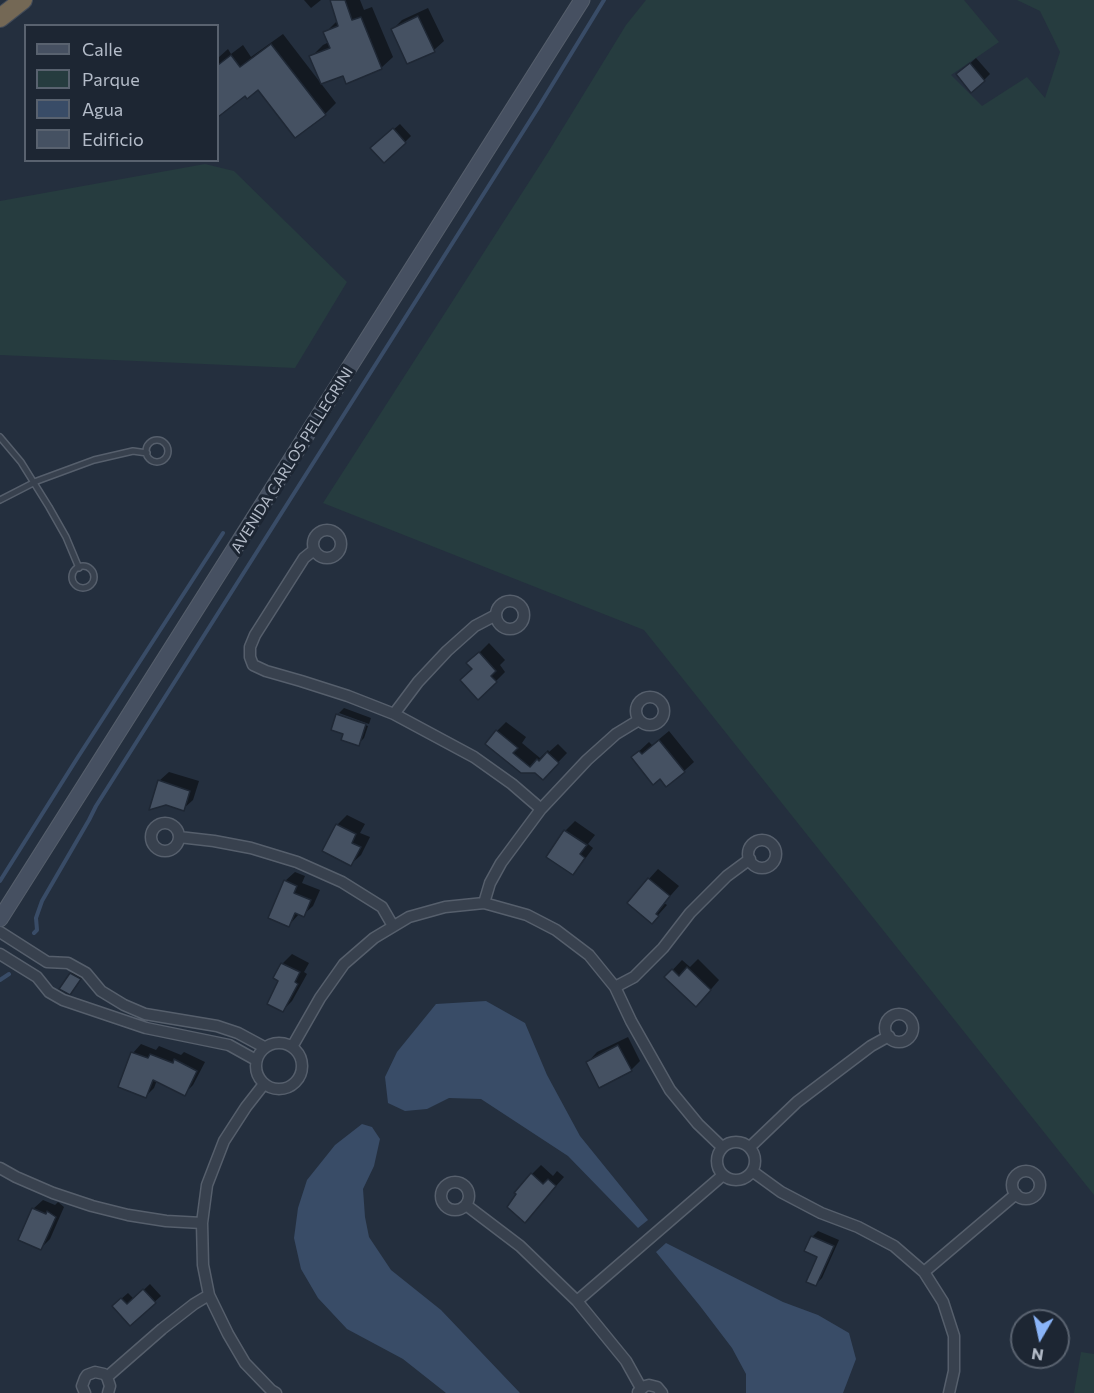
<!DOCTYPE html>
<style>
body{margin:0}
#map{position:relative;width:1094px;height:1393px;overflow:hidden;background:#242f3e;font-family:Commissioner,sans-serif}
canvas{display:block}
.legend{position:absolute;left:24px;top:24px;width:195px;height:138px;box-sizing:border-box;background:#1d2633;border:2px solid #59626f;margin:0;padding:8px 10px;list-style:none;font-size:18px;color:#b4bcc9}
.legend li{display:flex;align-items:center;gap:12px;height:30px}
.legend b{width:30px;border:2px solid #59626f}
.north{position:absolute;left:1010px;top:1309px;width:60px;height:60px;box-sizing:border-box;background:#1d2633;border:2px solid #59626f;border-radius:50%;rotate:189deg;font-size:16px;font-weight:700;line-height:24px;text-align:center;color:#b4bcc9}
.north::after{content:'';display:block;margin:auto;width:21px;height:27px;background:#8ab4f8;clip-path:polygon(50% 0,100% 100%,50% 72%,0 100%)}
</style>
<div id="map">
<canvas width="1094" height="1393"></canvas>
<ul class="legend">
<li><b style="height:8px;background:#465061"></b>Calle</li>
<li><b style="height:16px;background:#263c3f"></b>Parque</li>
<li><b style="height:16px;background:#394c67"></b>Agua</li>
<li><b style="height:16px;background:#455162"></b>Edificio</li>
</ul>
<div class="north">N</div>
</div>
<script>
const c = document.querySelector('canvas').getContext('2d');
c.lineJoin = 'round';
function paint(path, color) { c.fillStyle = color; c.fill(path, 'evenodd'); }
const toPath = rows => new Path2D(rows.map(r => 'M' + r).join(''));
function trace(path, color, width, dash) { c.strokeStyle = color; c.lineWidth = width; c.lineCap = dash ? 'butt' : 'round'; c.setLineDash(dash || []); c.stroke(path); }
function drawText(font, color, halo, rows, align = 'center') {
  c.font = font + ' Commissioner,sans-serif'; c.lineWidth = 6; c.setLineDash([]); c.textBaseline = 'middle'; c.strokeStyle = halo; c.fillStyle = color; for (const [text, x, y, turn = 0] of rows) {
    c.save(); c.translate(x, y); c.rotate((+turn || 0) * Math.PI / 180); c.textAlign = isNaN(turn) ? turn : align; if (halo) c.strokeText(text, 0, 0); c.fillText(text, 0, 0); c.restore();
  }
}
const green = toPath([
 [646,0,964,0,999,42,951,75,982,106,1027,77,1045,98,1060,52,1040,11,1017,0,1094,0,1094,1195,644,630,323,503,547,154,626,25],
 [205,164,234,171,347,282,295,368,0,355,0,201],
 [1081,1352,1094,1354,1094,1393,1074,1393]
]);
const water = toPath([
 [486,1001,525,1023,547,1075,580,1136,648,1220,638,1228,568,1156,481,1099,449,1098,427,1109,405,1111,388,1103,385,1077,397,1052,436,1004],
 [362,1124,372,1127,380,1139,374,1166,363,1189,365,1217,369,1237,391,1270,441,1310,520,1393,446,1393,403,1359,347,1329,318,1298,301,1269,294,1238,298,1208,307,1180,335,1145],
 [666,1243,783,1302,818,1315,849,1333,856,1359,843,1393,746,1393,746,1374,732,1348,700,1306,656,1252]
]);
const shadow = toPath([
 [304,0,321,0,311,8],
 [331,0,360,0,364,10,372,7,393,57,381,68,311,57,323,45,329,42,325,33,337,21],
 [428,8,444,41,434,50,393,29,402,20],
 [283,34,336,103,325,114,258,88,245,94,218,115,218,82,221,80,218,74,218,58,228,49,231,54,243,45,251,57],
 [976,58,990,74,984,80,964,69],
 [400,124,411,136,405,142,379,142],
 [489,643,505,660,500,665,505,672,496,681,473,669,478,654],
 [344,708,371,718,369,724,339,713],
 [339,713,339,716,368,726,364,738,358,744,345,733,333,729],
 [506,722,526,737,522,743,540,758,548,750,549,752,558,744,567,753,543,778,536,772,522,772,497,731],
 [669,731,694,762,684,771,633,757,649,742,652,745],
 [169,772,199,781,193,800,183,809,159,781],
 [347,815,365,824,360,833,370,837,361,855,351,864,337,825],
 [575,821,595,835,588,844,593,848,582,863,573,873,548,856,565,831],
 [658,869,679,886,664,903,667,905,652,922,649,879],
 [295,872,305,876,302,883,320,890,313,906,303,915,299,914,289,925,285,881],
 [292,954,309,963,304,972,307,974,292,1001,283,1010,280,980,282,964],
 [698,959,719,980,706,995,666,977,682,960,690,967],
 [77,967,85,972,76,987,70,993,61,989,71,973],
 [628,1037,640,1061,631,1070,588,1062,597,1052],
 [141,1044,156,1050,159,1046,181,1055,184,1052,205,1062,193,1085,184,1094,157,1080,154,1088,146,1096,133,1053],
 [541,1165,553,1176,557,1171,564,1177,525,1221,532,1174],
 [43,1200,55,1205,58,1202,64,1207,50,1239,41,1248,33,1209],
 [818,1231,839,1240,822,1278,816,1284,819,1256,812,1237],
 [150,1284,161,1296,130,1324,120,1300,128,1293,134,1299],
 [1026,1357,1047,1357,1040,1362,1036,1357,1030,1362]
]);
const stream = toPath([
 [0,881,78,757,223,533],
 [34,933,37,930,36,918,42,901,89,820,96,806,538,108,604,0],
 [0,980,9,974]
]);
const building = toPath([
 [330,0,345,0,352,20,361,17,382,69,346,84,343,76,321,84,309,56,330,48,323,32,338,26,330,0],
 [418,16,435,52,407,64,391,29,418,16],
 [271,44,326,115,295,138,258,90,247,99,245,96,218,117,218,65,231,55,240,67,271,44],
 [970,63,985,81,971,93,956,74,970,63],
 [393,128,406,143,384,163,370,148,393,128],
 [479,652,496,671,491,676,497,682,478,700,460,680,472,669,466,663,479,652],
 [336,714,366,724,359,746,341,740,343,734,331,730,336,714],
 [496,730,518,748,513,753,530,767,537,759,539,761,547,752,559,763,543,780,535,773,521,773,485,744,496,730],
 [659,740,685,772,666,787,660,779,653,785,631,757,639,751,642,754,659,740],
 [158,780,190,791,184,811,166,805,149,810,158,780],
 [336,824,356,834,352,843,361,847,351,866,322,851,336,824],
 [564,830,587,845,580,854,585,858,573,875,546,857,564,830],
 [648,878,670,896,656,914,659,916,652,924,627,903,648,878],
 [284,880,297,886,294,893,311,900,304,917,295,913,289,927,268,918,284,880],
 [281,963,300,972,295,982,298,984,283,1012,267,1004,278,981,273,978,281,963],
 [687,967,711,990,696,1007,664,977,672,969,679,976,687,967],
 [70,973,81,979,70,995,59,989,70,973],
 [618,1045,632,1071,599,1088,586,1062,618,1045],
 [131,1052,148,1058,150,1054,173,1063,174,1059,197,1071,185,1096,153,1080,146,1098,118,1087,131,1052],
 [531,1173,543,1184,548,1179,556,1186,525,1223,507,1207,516,1194,514,1193,531,1173],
 [32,1208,46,1214,47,1211,56,1217,41,1250,18,1240,32,1208],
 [811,1236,834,1246,816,1286,806,1282,817,1257,804,1251,811,1236],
 [143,1289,156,1303,130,1326,112,1306,121,1298,127,1304,143,1289]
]);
const lane = toPath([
 [0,437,21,462,49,507,66,537,79,568],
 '146 451a11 11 0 1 1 22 0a11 11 0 1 1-22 0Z',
 [0,500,37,481,94,460,133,451,147,453],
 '72 577a11 11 0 1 1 22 0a11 11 0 1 1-22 0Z'
]);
const street = toPath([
 '313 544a14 14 0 1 1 28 0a14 14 0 1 1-28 0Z',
 [314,550,304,558,255,635,250,647,250,657,253,665,266,671,301,681,348,696,394,714,474,757,512,784,541,809],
 '496 615a14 14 0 1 1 28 0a14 14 0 1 1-28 0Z',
 '636 711a14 14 0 1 1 28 0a14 14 0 1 1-28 0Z',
 [394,714,418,682,447,651,475,626,496,615],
 '151 837a14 14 0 1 1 28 0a14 14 0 1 1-28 0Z',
 [179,837,214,841,251,848,297,862,342,882,382,907,393,926],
 '748 854a14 14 0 1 1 28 0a14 14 0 1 1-28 0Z',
 [484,903,490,883,501,863,541,809,587,760,616,734,639,720],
 [0,932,47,962,68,963,86,973,101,991,124,1005,145,1014,217,1026,238,1033,264,1047],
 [0,954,37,977,49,992,63,1000,146,1028,229,1045,256,1060],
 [615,987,634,977,663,948,690,913,727,876,750,859],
 '885 1028a14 14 0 1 1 28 0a14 14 0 1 1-28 0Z',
 '256 1066a23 23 0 1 1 46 0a23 23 0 1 1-46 0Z',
 [292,1047,320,998,344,964,374,938,409,917,445,907,484,903,527,915,556,930,589,955,615,987,631,1021,670,1090,698,1124,722,1147],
 [264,1084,246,1107,224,1141,207,1185,202,1223,203,1265,209,1295,228,1334,245,1363,271,1390,276,1393],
 '717 1161a19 19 0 1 1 38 0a19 19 0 1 1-38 0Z',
 [750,1147,797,1102,871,1046,889,1036],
 [0,1168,16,1177,53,1193,92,1206,128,1215,166,1221,202,1223],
 [752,1171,781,1192,821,1213,858,1227,894,1246,924,1272,943,1302,954,1336,954,1371,949,1393],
 '1012 1185a14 14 0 1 1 28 0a14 14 0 1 1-28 0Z',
 '441 1196a14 14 0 1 1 28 0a14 14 0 1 1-28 0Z',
 [466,1205,520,1246,577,1301,626,1361,641,1388],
 [924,1272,1016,1194],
 [577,1301,723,1175],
 [107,1377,162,1329,194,1304,209,1295],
 [638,1392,645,1386,649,1385,657,1387,662,1393],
 [85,1393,82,1386,85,1378,87,1375,95,1372,104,1374,107,1377,110,1386,108,1393]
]);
const secondary = toPath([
 [0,919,582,0]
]);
const highway = toPath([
 [0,18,23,0]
]);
const streetNames = [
 ["AVENIDA CARLOS PELLEGRINI",292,460,-58]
];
paint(green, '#263c3f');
paint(water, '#394c67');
paint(shadow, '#0007');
trace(stream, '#394c67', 4);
paint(building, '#455162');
trace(building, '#1f2835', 1.5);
trace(lane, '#565f6c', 8);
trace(street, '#565f6c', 13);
trace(secondary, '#565f6c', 17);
trace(highway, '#434c59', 20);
trace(lane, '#38414e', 5);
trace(street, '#38414e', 10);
trace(secondary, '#465061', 15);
trace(highway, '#746855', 18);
drawText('15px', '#b4bcc9', '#1d2633', streetNames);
</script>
